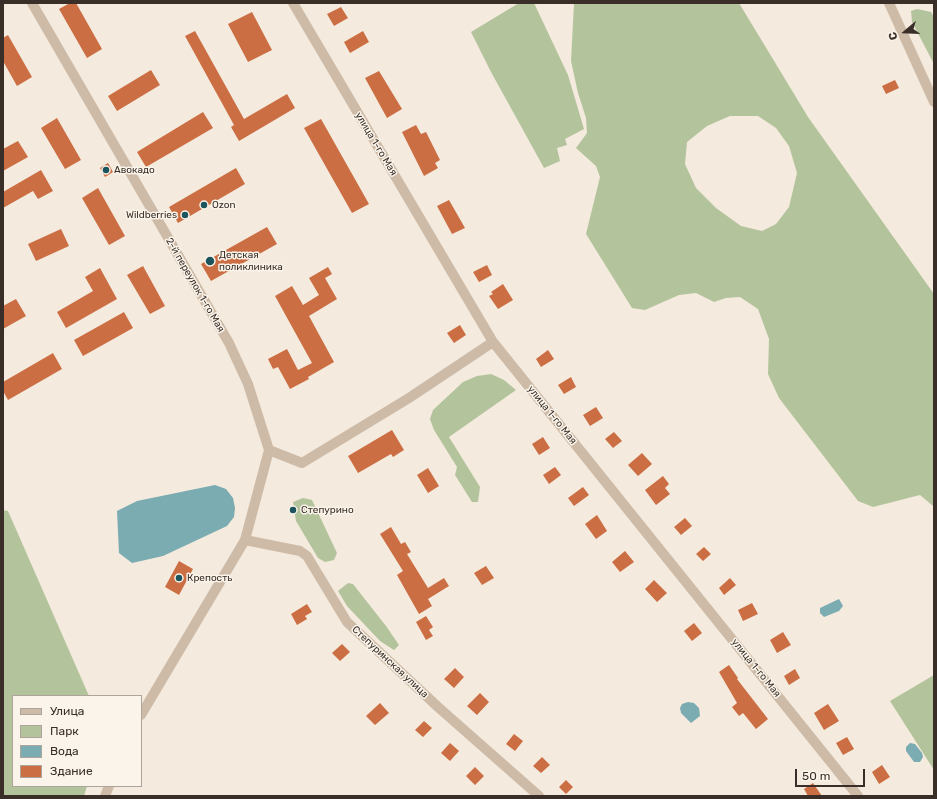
<!DOCTYPE html>
<meta charset="utf-8">
<style>
body{margin:0}
#map{position:relative;width:937px;height:799px;overflow:hidden;background:#f4eadd;font-family:Rubik,sans-serif}
canvas{display:block}
.frame{position:absolute;inset:0;border:4px solid #392f28;pointer-events:none}
.legend{position:absolute;left:12px;top:695px;width:130px;height:92px;box-sizing:border-box;background:#fbf4ea;border:1px solid #ada59c;margin:0;padding:5px 7px;list-style:none;font-size:12px;color:#392f28}
.legend li{display:flex;align-items:center;gap:8px;height:20px}
.legend b{width:20px;border:1px solid #ada59c}
.north{position:absolute;left:885px;top:12px;width:40px;height:40px;-webkit-text-stroke:3px #fbf4ea;paint-order:stroke;rotate:251deg;font-size:11px;font-weight:700;line-height:16px;text-align:center;color:#392f28}
.north::after{content:'';display:block;margin:auto;width:14px;height:18px;background:#392f28;clip-path:polygon(50% 0,100% 100%,50% 72%,0 100%)}
.scale{position:absolute;left:795px;top:769px;width:70px;height:18px;box-sizing:border-box;border:2px solid #392f28;border-top:0;padding-left:5px;font-size:12px;line-height:14px;white-space:nowrap;color:#392f28;-webkit-text-stroke:3px #fbf4ea;paint-order:stroke}
</style>
<div id="map">
<canvas width="937" height="799"></canvas>
<div class="frame"></div>
<ul class="legend">
<li><b style="height:5px;background:#cdbba8"></b>Улица</li>
<li><b style="height:11px;background:#b3c49c"></b>Парк</li>
<li><b style="height:11px;background:#7aacb2"></b>Вода</li>
<li><b style="height:11px;background:#cc6e43"></b>Здание</li>
</ul>
<div class="north">С</div>
<div class="scale">50 m</div>
</div>
<script>
const c = document.querySelector('canvas').getContext('2d');
c.lineJoin = 'round';
function paint(path, color) { c.fillStyle = color; c.fill(path, 'evenodd'); }
const toPath = rows => new Path2D(rows.map(r => 'M' + r).join(''));
function trace(path, color, width, dash) { c.strokeStyle = color; c.lineWidth = width; c.lineCap = dash ? 'butt' : 'round'; c.setLineDash(dash || []); c.stroke(path); }
function drawText(font, color, halo, rows, align = 'center') {
  c.font = font + ' Rubik,sans-serif'; c.lineWidth = 3; c.setLineDash([]); c.textBaseline = 'middle'; c.strokeStyle = halo; c.fillStyle = color; for (const [text, x, y, turn = 0] of rows) {
    c.save(); c.translate(x, y); c.rotate((+turn || 0) * Math.PI / 180); c.textAlign = isNaN(turn) ? turn : align; if (halo) c.strokeText(text, 0, 0); c.fillText(text, 0, 0); c.restore();
  }
}
const green = toPath([
 [519,3,534,3,568,75,584,129,565,139,567,145,557,148,560,161,544,168,491,72,471,32],
 [574,3,739,3,808,117,934,294,934,509,933,506,920,495,873,507,858,501,779,398,768,374,769,339,758,309,740,297,726,298,714,302,696,293,679,295,645,310,632,308,586,234,600,177,596,166,576,148,587,133,586,118,578,93,571,61],
 [730,116,758,116,776,128,789,146,797,173,789,207,776,224,762,231,741,226,716,208,696,188,685,164,687,142,707,126],
 [917,9,931,12,934,17,934,64,912,22,911,11],
 [491,374,504,380,516,390,449,437,480,487,478,502,472,502,455,475,457,467,434,430,430,419,433,410,463,382,477,376],
 [303,498,312,500,337,553,334,560,325,562,318,558,296,521,293,502],
 [3,510,8,511,89,696,13,696,13,786,87,786,84,796,3,796],
 [348,583,353,584,386,626,399,645,394,650,380,641,347,606,338,591],
 [934,675,934,770,890,701]
]);
const water = toPath([
 [215,485,226,489,233,498,235,508,234,517,227,526,163,556,132,563,119,553,117,511,137,501],
 [839,599,843,606,839,611,824,617,820,613,820,608],
 [688,702,694,703,699,708,700,716,691,723,681,713,680,708,682,704],
 [910,743,915,744,922,753,923,757,920,762,914,762,906,751,906,747]
]);
const building = toPath([
 [70,3,76,3,102,49,87,58,59,9],
 [341,7,348,18,334,26,327,14],
 [252,12,272,50,248,62,228,24],
 [195,31,244,119,287,94,295,108,239,141,231,127,234,125,185,36],
 [363,31,369,42,350,53,344,42],
 [8,35,32,77,17,86,3,61,3,38],
 [151,70,160,85,117,111,108,96],
 [379,71,402,109,387,118,365,78],
 [895,80,899,88,886,94,882,86],
 [203,112,213,128,146,167,137,152],
 [57,118,81,160,65,169,41,128],
 [321,119,369,204,352,213,304,128],
 [416,125,421,134,426,132,440,160,435,163,438,168,424,176,402,132],
 [18,141,28,157,3,171,3,149],
 [108,163,113,172,105,177,100,168],
 [236,168,245,184,178,223,169,207],
 [41,170,53,191,38,199,33,191,3,208,3,192],
 [98,188,125,236,109,245,82,198],
 [449,200,465,228,452,234,437,206],
 [267,227,277,244,211,281,201,264],
 [61,229,69,246,36,261,28,244],
 [487,265,492,275,479,282,473,272],
 [143,266,165,306,150,314,127,275],
 [328,267,332,274,325,278,337,299,309,316,334,362,308,377,309,379,290,389,278,367,273,369,268,359,287,349,298,370,312,363,275,296,292,286,303,305,319,295,309,278],
 [100,268,117,299,66,328,57,312,93,291,85,277],
 [503,284,513,300,498,309,489,296,493,294,491,292],
 [16,299,26,316,3,329,3,306],
 [124,312,133,328,83,356,74,340],
 [460,325,466,335,454,343,447,333],
 [548,350,554,359,541,367,536,359],
 [53,353,62,369,8,400,3,391,3,382],
 [571,377,576,387,564,394,558,385],
 [596,407,603,418,590,426,583,415],
 [392,430,404,450,393,457,391,454,358,473,348,456],
 [614,432,622,441,613,448,605,439],
 [543,437,550,448,539,455,532,444],
 [642,453,652,464,638,476,628,465],
 [555,467,561,475,549,484,543,475],
 [428,468,439,486,428,493,417,475],
 [663,476,669,484,665,488,670,494,656,505,645,490],
 [583,487,589,495,574,506,568,498],
 [597,515,607,531,596,539,585,524],
 [685,518,692,526,681,535,674,527],
 [391,527,401,544,405,542,411,552,407,554,428,588,444,578,449,586,428,599,432,606,419,614,397,575,403,571,380,534],
 [704,547,711,554,703,561,696,554],
 [625,551,634,562,620,572,612,562],
 [179,561,193,569,179,595,165,587],
 [486,566,494,578,482,585,474,573],
 [730,578,736,585,724,595,719,588],
 [654,580,667,593,657,602,645,589],
 [752,603,758,614,743,621,738,610],
 [307,604,312,612,305,616,307,619,297,625,291,614],
 [426,616,433,627,429,630,433,636,426,640,416,622],
 [694,623,702,633,692,641,684,631],
 [783,632,791,645,777,653,770,640],
 [342,644,350,652,340,661,332,653],
 [729,665,738,678,737,679,768,719,756,729,743,713,739,716,732,707,737,703,719,672],
 [455,668,464,677,454,688,444,679],
 [795,669,800,678,789,685,784,676],
 [480,693,489,702,477,715,467,706],
 [380,703,389,713,375,725,366,716],
 [828,704,839,721,824,730,814,713],
 [424,721,432,728,423,737,415,730],
 [514,734,523,741,515,751,506,744],
 [847,737,854,749,843,755,836,743],
 [450,743,459,751,450,761,441,753],
 [542,757,550,765,541,773,533,766],
 [882,765,890,777,879,784,872,772],
 [475,767,484,776,475,785,466,776],
 [566,780,573,787,566,794,559,787],
 [813,783,822,796,808,796,804,789]
]);
const minor = toPath([
 [32,3,229,343,248,384,269,450],
 [293,3,493,342,858,796],
 [889,3,934,102],
 [269,450,302,463,409,398,493,342],
 [245,540,300,551,307,556,347,622,438,707,539,796],
 [141,715,245,540,269,450],
 [105,796,109,786]
]);
const markers = [
 [106,170,4,"#1c545d"],
 [204,205,4,"#1c545d"],
 [185,215,4,"#1c545d"],
 [210,261,5,"#1c545d"],
 [293,510,4,"#1c545d"],
 [179,578,4,"#1c545d"]
];
const streetNames = [
 ["улица 1-го Мая",376,144,59],
 ["2-й переулок 1-го Мая",195,285,60],
 ["улица 1-го Мая",552,415,51],
 ["Степуринская улица",390,662,43],
 ["улица 1-го Мая",756,668,51]
];
const poiNames = [
 ["Авокадо",114,170],
 ["Ozon",212,205],
 ["Wildberries",177,215,"right"],
 ["Детская",219,255],
 ["поликлиника",219,267],
 ["Степурино",301,510],
 ["Крепость",187,578]
];
paint(green, '#b3c49c');
paint(water, '#7aacb2');
paint(building, '#cc6e43');
trace(minor, '#cdbba8', 10);
for (const [x, y, r, color] of markers) { const dot = new Path2D(); dot.arc(x, y, r, 0, 2 * Math.PI); c.fillStyle = color; c.fill(dot); trace(dot, '#fbf4ea', 1.5); }
drawText('10px', '#392f28', '#fbf4ea', streetNames);
drawText('10px', '#392f28', '#fbf4ea', poiNames, 'left');
</script>
